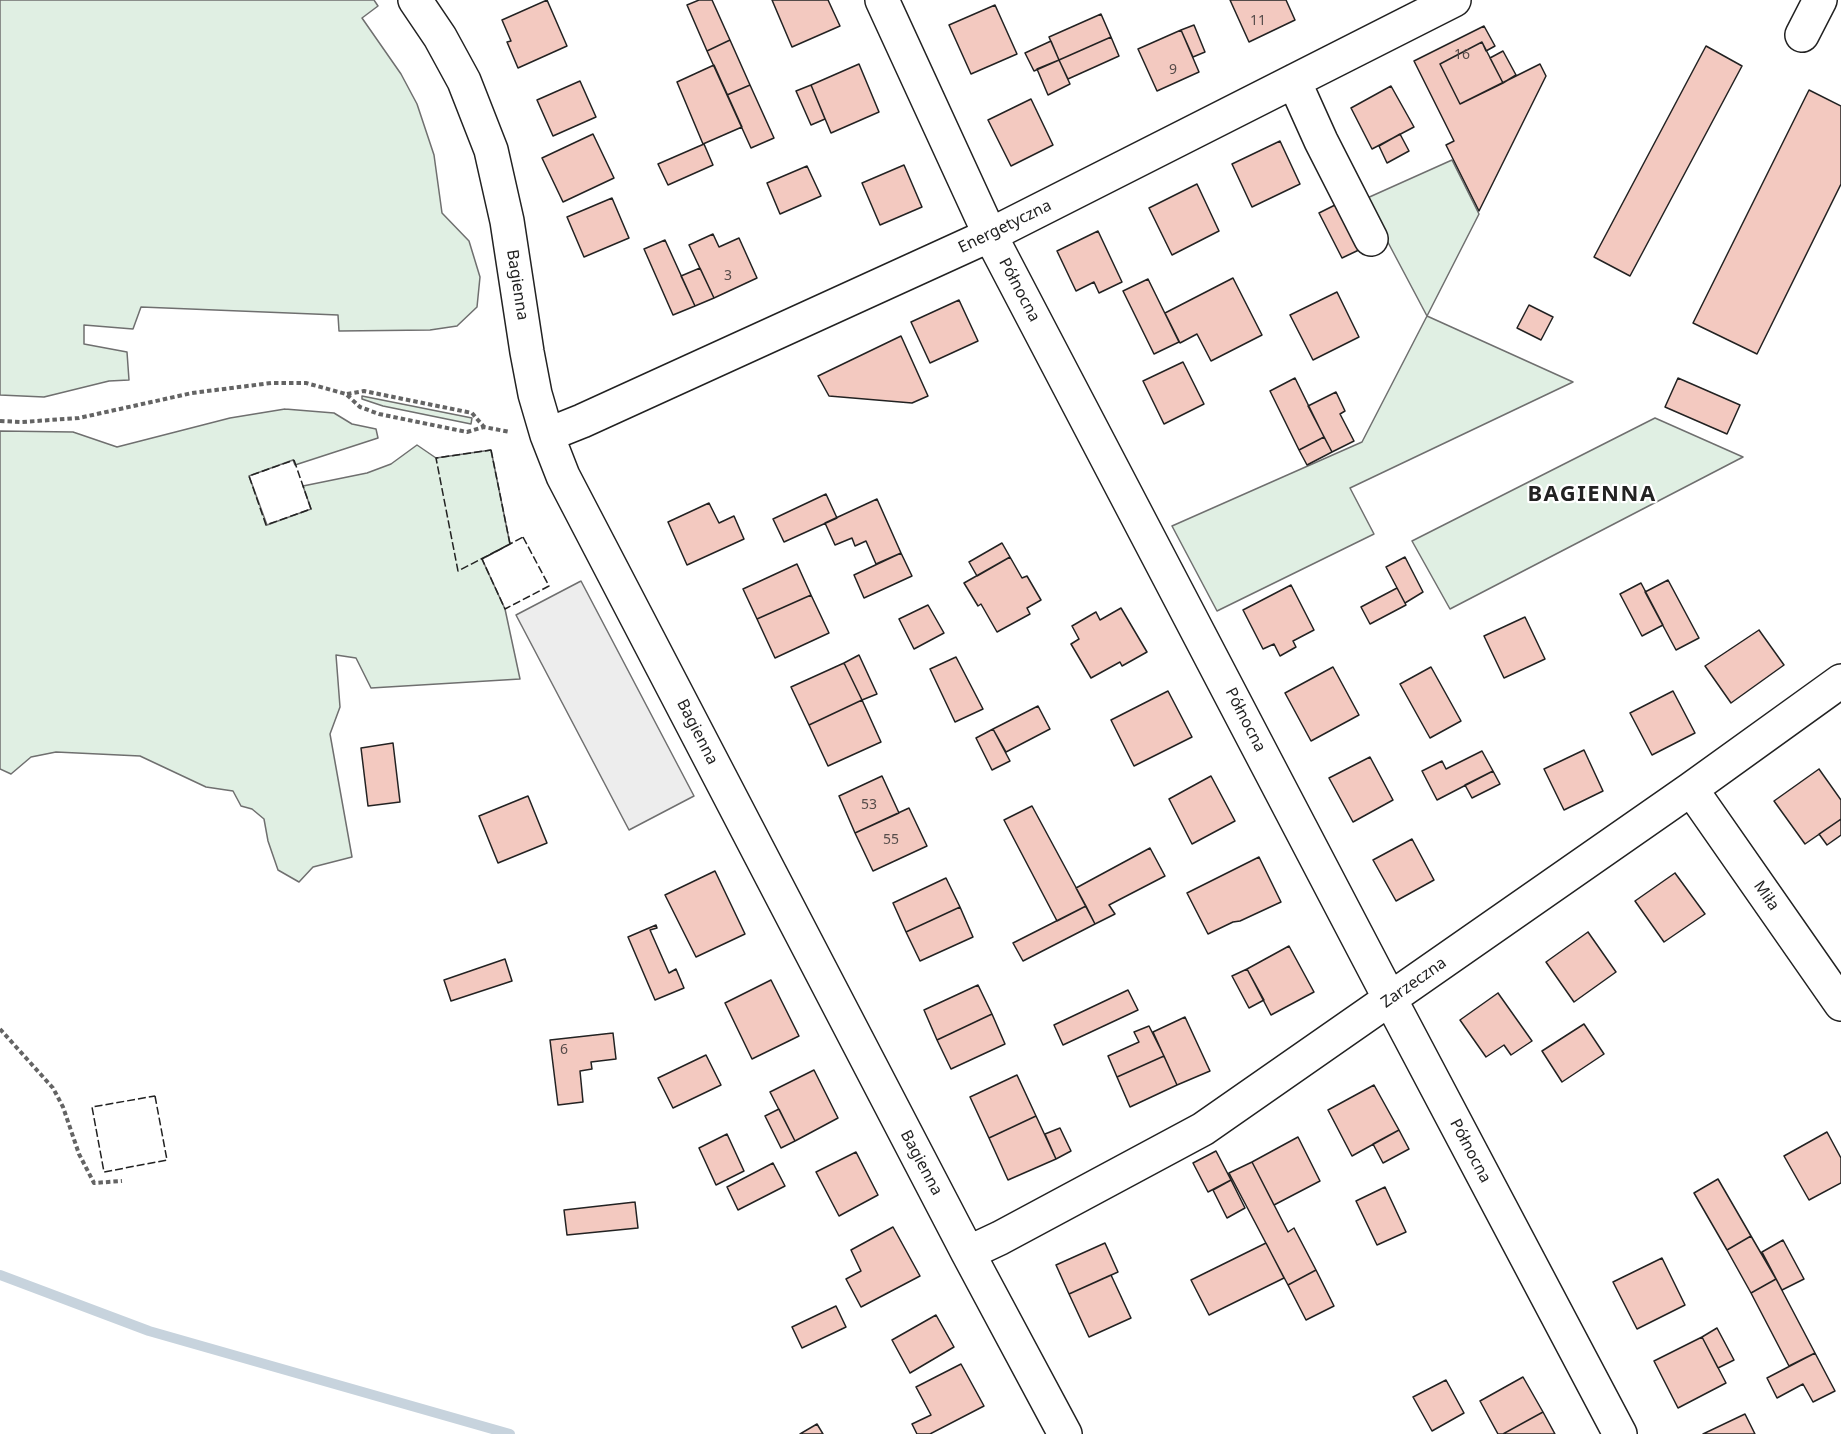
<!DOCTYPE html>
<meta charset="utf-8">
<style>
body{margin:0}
canvas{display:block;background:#fff}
</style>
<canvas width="1841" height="1434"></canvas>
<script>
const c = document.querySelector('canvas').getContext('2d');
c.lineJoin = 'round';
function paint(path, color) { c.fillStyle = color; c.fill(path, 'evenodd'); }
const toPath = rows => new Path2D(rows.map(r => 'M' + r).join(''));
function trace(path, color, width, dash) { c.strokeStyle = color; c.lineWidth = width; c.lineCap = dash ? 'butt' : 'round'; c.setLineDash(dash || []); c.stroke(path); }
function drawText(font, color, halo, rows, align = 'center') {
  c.font = font + ' "Noto Sans",sans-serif'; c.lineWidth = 4.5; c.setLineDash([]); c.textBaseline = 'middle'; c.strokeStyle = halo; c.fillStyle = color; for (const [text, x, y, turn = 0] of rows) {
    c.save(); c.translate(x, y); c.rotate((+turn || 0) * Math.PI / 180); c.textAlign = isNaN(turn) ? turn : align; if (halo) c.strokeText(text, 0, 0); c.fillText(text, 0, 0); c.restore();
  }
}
const green = toPath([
 [0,0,374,0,378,6,362,18,401,74,417,104,434,155,442,213,469,241,480,277,477,307,457,326,430,330,339,331,338,315,141,307,133,329,84,325,84,344,127,352,129,380,109,381,44,397,0,395,0,0],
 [1452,160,1479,214,1427,316,1573,382,1350,488,1374,534,1217,611,1172,526,1362,442,1427,316,1365,199,1452,160],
 [362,396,472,418,471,424,383,406,362,399,362,396],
 [285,409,334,413,352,424,376,429,378,438,295,465,293,460,249,476,267,525,311,509,303,486,367,473,391,464,417,445,436,458,491,450,510,544,482,559,505,609,520,679,371,688,356,658,336,655,340,707,330,734,352,857,313,867,299,882,278,870,268,841,264,819,252,809,241,806,233,791,206,787,140,756,56,752,31,757,11,774,0,769,0,431,73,432,117,447,230,418,285,409],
 [1655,418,1743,457,1450,609,1412,541,1655,418]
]);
const parking = toPath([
 [581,581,694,796,629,830,516,615,581,581]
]);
const stream = toPath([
 [0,1275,149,1331,510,1434]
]);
const building = toPath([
 [547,0,567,46,518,68,507,42,511,41,502,20,547,0],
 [699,0,712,0,730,40,707,51,687,5,699,0],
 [772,0,828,0,840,26,792,47,772,0],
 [1230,0,1286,0,1295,20,1249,42,1230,0],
 [995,5,1017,54,971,74,949,25,995,5],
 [1101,14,1111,37,1059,60,1049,37,1101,14],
 [1194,25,1205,52,1193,57,1181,30,1194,25],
 [1484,26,1495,46,1486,51,1482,42,1440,64,1460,104,1540,64,1546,76,1479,211,1446,145,1454,141,1414,61,1484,26],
 [1181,30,1199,72,1157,91,1138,49,1181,30],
 [1111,37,1119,56,1068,79,1059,60,1111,37],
 [730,40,750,85,727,95,707,51,730,40],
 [1051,41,1059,60,1034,71,1025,53,1051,41],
 [1482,42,1503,83,1460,104,1440,64,1482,42],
 [1706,46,1742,66,1630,276,1594,257,1706,46],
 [1503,51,1516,75,1503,83,1490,58,1503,51],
 [1059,60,1070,84,1048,95,1037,69,1059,60],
 [859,64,879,112,831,133,811,85,859,64],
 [714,65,742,127,703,144,677,82,714,65],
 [580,81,596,117,553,136,537,100,580,81],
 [750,85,774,138,751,148,727,95,750,85],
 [811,85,825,119,811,125,796,91,811,85],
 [1391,86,1414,127,1372,149,1351,108,1391,86],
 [1809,90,1841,106,1841,184,1757,354,1693,323,1809,90],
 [1031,99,1053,145,1011,166,988,120,1031,99],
 [593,134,614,178,563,202,542,158,593,134],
 [1400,134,1409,151,1387,163,1379,146,1400,134],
 [1280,141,1300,184,1252,207,1232,164,1280,141],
 [704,144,713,165,668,185,658,164,704,144],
 [904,165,922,207,880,225,862,183,904,165],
 [807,166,821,196,780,214,767,183,807,166],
 [1197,184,1219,231,1172,255,1149,208,1197,184],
 [612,198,629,238,584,257,567,217,612,198],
 [1341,202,1363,248,1342,258,1319,213,1341,202],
 [1098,231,1122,282,1099,293,1094,282,1076,291,1057,251,1098,231],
 [713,234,719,247,739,238,757,278,714,298,689,245,713,234],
 [665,240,695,306,673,315,644,249,665,240],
 [700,268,714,298,695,306,681,276,700,268],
 [1233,278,1262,335,1211,361,1197,334,1180,343,1165,313,1233,278],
 [1148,279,1179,342,1154,354,1123,291,1148,279],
 [1337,292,1359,337,1313,360,1290,315,1337,292],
 [959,300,978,341,930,363,911,322,959,300],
 [1529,305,1553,317,1541,340,1517,328,1529,305],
 [901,336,928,396,912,403,829,396,818,376,901,336],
 [1183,362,1204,404,1164,424,1143,381,1183,362],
 [1295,378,1324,437,1299,450,1270,391,1295,378],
 [1678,378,1740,405,1727,434,1665,407,1678,378],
 [1336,392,1345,411,1340,414,1354,441,1332,452,1308,406,1336,392],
 [1324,437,1332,452,1307,465,1299,450,1324,437],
 [826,494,837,518,784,542,773,519,826,494],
 [877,499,901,553,876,564,866,541,855,546,852,538,835,545,825,523,877,499],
 [709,503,719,523,734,516,744,539,687,565,668,522,709,503],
 [1002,543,1010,557,977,576,969,562,1002,543],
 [901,553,912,576,864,598,854,575,901,553],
 [1010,557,1022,578,1027,576,1041,600,1027,608,1030,614,997,632,981,604,978,606,964,583,1010,557],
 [1405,557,1423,592,1405,603,1386,567,1405,557],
 [797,564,811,595,757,619,743,589,797,564],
 [1668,580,1699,638,1676,650,1645,592,1668,580],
 [1641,583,1663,625,1642,636,1620,594,1641,583],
 [1291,585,1314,630,1293,641,1296,647,1280,656,1274,644,1263,649,1243,610,1291,585],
 [1397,588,1406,605,1370,624,1361,607,1397,588],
 [811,595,829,633,775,658,757,619,811,595],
 [928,605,944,633,914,649,899,619,928,605],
 [1121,608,1147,652,1122,666,1120,662,1091,678,1071,644,1079,639,1072,626,1096,612,1100,620,1121,608],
 [1525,617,1545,659,1504,678,1484,636,1525,617],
 [1759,630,1784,665,1731,703,1705,666,1759,630],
 [859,655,877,694,862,700,844,663,859,655],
 [956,657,983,709,955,722,930,669,956,657],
 [844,663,862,700,809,725,791,687,844,663],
 [1333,667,1359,715,1311,741,1285,693,1333,667],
 [1431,667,1461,721,1430,738,1400,684,1431,667],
 [1168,691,1192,737,1134,766,1111,720,1168,691],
 [1673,691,1695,733,1652,755,1630,713,1673,691],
 [862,700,881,742,828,766,809,725,862,700],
 [1038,706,1050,729,1006,752,993,729,1038,706],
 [993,729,1010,761,992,770,976,738,993,729],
 [393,743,400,802,368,806,361,748,393,743],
 [1584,750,1603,791,1564,810,1544,769,1584,750],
 [1482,751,1493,771,1437,800,1422,771,1442,761,1446,769,1482,751],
 [1370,757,1393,800,1353,822,1329,778,1370,757],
 [1819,769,1841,800,1841,819,1805,844,1774,801,1819,769],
 [1493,771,1500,784,1472,798,1465,785,1493,771],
 [882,776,899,813,855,833,839,796,882,776],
 [1211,776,1235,821,1192,844,1169,799,1211,776],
 [528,796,547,843,498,863,479,816,528,796],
 [1032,806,1086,906,1057,921,1004,820,1032,806],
 [909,808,927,846,873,871,855,833,909,808],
 [1841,819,1841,835,1827,845,1819,834,1841,819],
 [1412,839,1434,880,1396,901,1373,860,1412,839],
 [1150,848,1165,876,1109,905,1115,914,1095,924,1076,888,1150,848],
 [1259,857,1281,902,1240,921,1233,922,1208,934,1187,893,1259,857],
 [715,871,745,934,696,957,665,895,715,871],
 [1675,873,1705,914,1664,942,1635,901,1675,873],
 [946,878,960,907,906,932,893,903,946,878],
 [1086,906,1095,924,1023,961,1013,943,1086,906],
 [960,907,973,937,920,961,906,932,960,907],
 [656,925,657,928,650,930,669,973,676,969,684,988,655,1000,628,937,656,925],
 [1588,932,1616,972,1574,1002,1546,962,1588,932],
 [1289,946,1314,992,1271,1015,1247,969,1289,946],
 [505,959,512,981,451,1001,444,980,505,959],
 [1247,969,1264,1000,1249,1008,1232,976,1247,969],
 [771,980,799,1036,752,1059,725,1003,771,980],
 [978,985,992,1014,937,1040,924,1010,978,985],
 [1128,990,1138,1010,1063,1045,1054,1025,1128,990],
 [1498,993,1532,1041,1511,1055,1504,1045,1486,1057,1460,1020,1498,993],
 [992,1014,1005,1044,951,1069,937,1040,992,1014],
 [1185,1017,1210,1071,1177,1085,1153,1032,1185,1017],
 [1584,1024,1604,1054,1562,1082,1542,1051,1584,1024],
 [1149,1026,1164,1056,1117,1077,1108,1056,1139,1042,1134,1032,1149,1026],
 [613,1033,616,1059,591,1062,592,1069,580,1071,583,1102,558,1105,550,1040,613,1033],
 [706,1055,721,1085,673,1108,658,1078,706,1055],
 [1164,1056,1177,1085,1130,1107,1117,1077,1164,1056],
 [814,1070,838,1118,795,1141,770,1092,814,1070],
 [1017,1075,1036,1116,989,1138,970,1097,1017,1075],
 [1374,1085,1399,1130,1352,1156,1328,1110,1374,1085],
 [779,1109,795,1141,781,1148,765,1116,779,1109],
 [1036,1116,1056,1159,1008,1180,989,1138,1036,1116],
 [1060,1128,1071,1151,1056,1159,1045,1134,1060,1128],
 [1399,1130,1409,1149,1383,1163,1373,1144,1399,1130],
 [1827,1132,1841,1158,1841,1183,1809,1200,1784,1156,1827,1132],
 [727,1134,744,1171,716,1185,699,1148,727,1134],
 [1298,1137,1320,1181,1274,1205,1252,1162,1298,1137],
 [1216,1151,1231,1180,1208,1192,1193,1163,1216,1151],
 [856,1152,878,1195,839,1216,816,1172,856,1152],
 [1252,1162,1288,1232,1294,1228,1316,1270,1288,1285,1229,1173,1252,1162],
 [773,1163,785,1186,738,1210,727,1187,773,1163],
 [1718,1179,1751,1236,1727,1250,1694,1193,1718,1179],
 [1231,1180,1245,1208,1227,1218,1213,1190,1231,1180],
 [1385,1187,1406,1232,1377,1245,1356,1201,1385,1187],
 [635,1202,638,1228,567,1235,564,1210,635,1202],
 [893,1227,920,1276,861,1307,846,1279,861,1271,851,1250,893,1227],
 [1751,1236,1776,1279,1751,1293,1727,1250,1751,1236],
 [1783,1240,1804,1279,1782,1290,1762,1252,1783,1240],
 [1105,1243,1118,1272,1069,1294,1056,1265,1105,1243],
 [1266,1243,1284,1278,1209,1315,1191,1280,1266,1243],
 [1662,1258,1685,1305,1637,1329,1613,1282,1662,1258],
 [1316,1270,1334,1306,1306,1320,1288,1285,1316,1270],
 [1111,1275,1131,1318,1089,1337,1069,1294,1111,1275],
 [1776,1279,1815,1353,1789,1366,1751,1293,1776,1279],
 [836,1306,846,1327,802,1348,792,1327,836,1306],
 [936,1315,954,1347,910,1373,892,1340,936,1315],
 [1717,1328,1734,1360,1718,1368,1702,1337,1717,1328],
 [1702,1337,1726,1383,1678,1408,1654,1361,1702,1337],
 [1815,1353,1835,1391,1813,1402,1803,1384,1777,1398,1767,1378,1815,1353],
 [961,1364,984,1406,930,1434,917,1434,912,1424,931,1415,916,1387,961,1364],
 [1523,1377,1543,1412,1503,1434,1498,1434,1480,1401,1523,1377],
 [1446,1380,1464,1413,1432,1431,1413,1397,1446,1380],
 [1543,1412,1555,1434,1503,1434,1543,1412],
 [1745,1414,1755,1434,1703,1434,1745,1414],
 [817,1424,823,1434,800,1434,817,1424]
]);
const path = toPath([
 [347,394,364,391,472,413,484,427],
 [0,421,22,422,79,418,192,393,271,383,306,383,346,394,360,407,379,414,467,432,484,427,510,432],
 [0,1029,53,1088,63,1107,79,1154,94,1183,122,1181]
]);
const minor = toPath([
 [415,0,440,37,464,81,491,150,507,221,527,352,535,394,547,435,563,476,968,1253,1065,1434],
 [882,0,990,235,1390,999,1620,1434],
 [1802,35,1820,0],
 [1294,81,1321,141,1371,239],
 [547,435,582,421,990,235,1454,0],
 [1691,789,1841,1004],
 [968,1253,1000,1238,1203,1129,1691,789,1841,681]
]);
const fence = toPath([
 [491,450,510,544,458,571,436,458,491,450],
 [294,460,311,509,266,525,249,476,294,460],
 [523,537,549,586,505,609,482,559,523,537],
 [155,1096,167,1160,104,1172,92,1107,155,1096]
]);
const numberNames = [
 ["11",1258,21],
 ["16",1462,55],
 ["9",1173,70],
 ["3",728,276],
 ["53",869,805],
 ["55",891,840],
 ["6",564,1050]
];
const streetNames = [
 ["Energetyczna",1005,227,-26],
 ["Bagienna",517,285,81],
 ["Północna",1019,290,62],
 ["Północna",1245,720,63],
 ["Bagienna",697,732,63],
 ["Miła",1766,896,55],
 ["Zarzeczna",1414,983,-35],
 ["Północna",1470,1151,62],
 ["Bagienna",921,1163,62]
];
const districtNames = [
 ["BAGIENNA",1592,495]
];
paint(green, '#e0efe3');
trace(green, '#6f6f6f', 1.5);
paint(parking, '#ededed');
trace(parking, '#6f6f6f', 1.5);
trace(stream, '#c7d3dd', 10);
paint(building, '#f3c9c0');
trace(building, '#222', 1.5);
trace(minor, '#222', 36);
trace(path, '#646464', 4, [4.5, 3]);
trace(minor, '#fff', 33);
trace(fence, '#222', 1.5, [8, 3]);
drawText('14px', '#564c4a', null, numberNames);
drawText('16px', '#222', '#fff', streetNames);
c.letterSpacing = '1.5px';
drawText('bold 22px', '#222', '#fff', districtNames);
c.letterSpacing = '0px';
</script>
